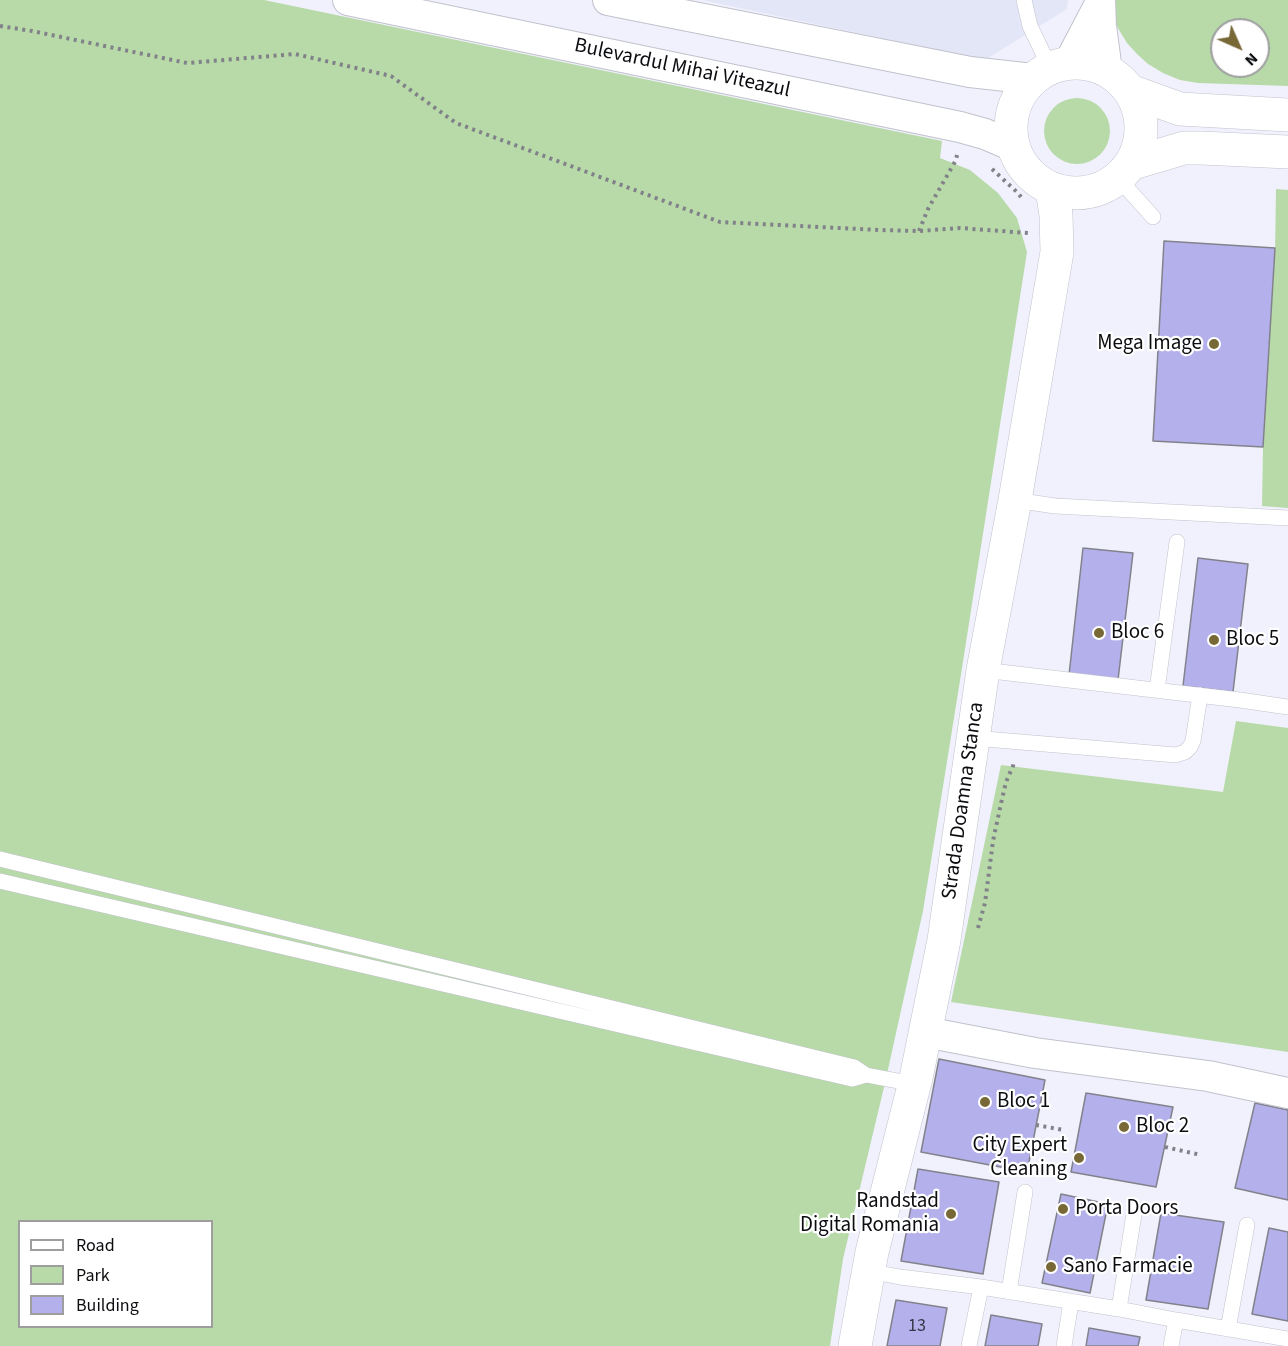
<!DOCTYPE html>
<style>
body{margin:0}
#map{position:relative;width:1288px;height:1346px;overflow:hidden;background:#f0f1fc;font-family:"Source Sans 3",sans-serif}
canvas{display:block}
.legend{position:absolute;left:18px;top:1220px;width:195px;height:108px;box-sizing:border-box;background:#fff;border:2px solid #9e9e9f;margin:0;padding:8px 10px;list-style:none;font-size:18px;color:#0c0d10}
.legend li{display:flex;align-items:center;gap:12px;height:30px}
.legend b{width:30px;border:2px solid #9e9e9f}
.north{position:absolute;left:1210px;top:18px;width:60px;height:60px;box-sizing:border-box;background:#fff;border:2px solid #9e9e9f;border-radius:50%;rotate:135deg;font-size:16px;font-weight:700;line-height:24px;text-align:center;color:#0c0d10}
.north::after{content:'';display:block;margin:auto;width:21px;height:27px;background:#776836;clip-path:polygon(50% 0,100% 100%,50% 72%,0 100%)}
</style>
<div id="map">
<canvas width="1288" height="1346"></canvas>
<ul class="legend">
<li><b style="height:8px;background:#fff"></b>Road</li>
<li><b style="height:16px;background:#b8daa8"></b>Park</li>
<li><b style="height:16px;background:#b4b0ec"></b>Building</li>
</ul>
<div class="north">N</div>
</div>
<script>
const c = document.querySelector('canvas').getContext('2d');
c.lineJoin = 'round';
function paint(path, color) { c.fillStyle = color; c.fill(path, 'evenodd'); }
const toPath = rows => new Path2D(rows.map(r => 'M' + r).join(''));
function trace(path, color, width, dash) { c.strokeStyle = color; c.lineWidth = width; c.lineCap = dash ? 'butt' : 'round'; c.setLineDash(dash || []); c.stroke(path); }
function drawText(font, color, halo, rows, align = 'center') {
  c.font = font + ' "Source Sans 3",sans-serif'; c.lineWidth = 4.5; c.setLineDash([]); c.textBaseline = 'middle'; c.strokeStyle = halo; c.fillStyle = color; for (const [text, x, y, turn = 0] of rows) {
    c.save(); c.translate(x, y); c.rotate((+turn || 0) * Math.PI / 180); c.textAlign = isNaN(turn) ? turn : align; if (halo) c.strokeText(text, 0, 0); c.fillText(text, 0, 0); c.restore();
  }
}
const built = toPath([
 [702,0,1068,0,1067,9,985,60]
]);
const green = toPath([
 [0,0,264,0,942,141,940,158,970,170,998,193,1017,218,1027,252,962,668,923,911,885,1083,843,1259,830,1346,0,1346],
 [20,1222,212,1222,212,1326,20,1326],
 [1115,0,1288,0,1288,86,1198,83,1180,80,1163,73,1148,64,1137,54,1127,43,1119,30,1112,16],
 [1222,30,1258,30,1258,66,1222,66],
 '1044 131a33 33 0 1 1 66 0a33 33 0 1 1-66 0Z',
 [1276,189,1288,190,1288,508,1262,506,1263,447,1275,254],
 [1236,721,1288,728,1288,1052,951,1002,1001,765,1223,792]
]);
const building = toPath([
 [1164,241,1275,248,1263,447,1153,441,1164,241],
 [1083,548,1133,553,1118,680,1069,675,1083,548],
 [1198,558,1248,564,1233,692,1183,686,1198,558],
 [939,1059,1045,1080,1027,1172,921,1152,939,1059],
 [1086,1093,1173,1107,1156,1187,1071,1172,1086,1093],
 [1255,1103,1288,1110,1288,1200,1235,1188,1255,1103],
 [918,1169,999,1182,983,1274,901,1261,918,1169],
 [1061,1194,1108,1204,1090,1293,1042,1283,1061,1194],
 [1161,1213,1224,1222,1208,1309,1146,1300,1161,1213],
 [1269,1228,1288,1232,1288,1321,1252,1314,1269,1228],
 [896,1300,947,1308,940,1346,887,1346,896,1300],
 [991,1315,1042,1324,1038,1346,985,1346,991,1315],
 [1089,1328,1140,1337,1138,1346,1086,1346,1089,1328]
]);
const path = toPath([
 [0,26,32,31,187,63,295,54,391,76,456,123,720,222,879,230,919,231,960,228,1028,233],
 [992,169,1018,193,1021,197],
 [919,231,928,209,956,160,957,155],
 [978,928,985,903,993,841,1002,799,1006,782,1013,766,1014,760],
 [1036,1125,1064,1130],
 [1165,1147,1201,1155]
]);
const lane = toPath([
 [1024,0,1030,26,1050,68],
 [1118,178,1153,217],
 [1015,500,1055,506,1288,518],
 [983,670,1240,700,1288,707],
 [1157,690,1177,542],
 [973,738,1176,755,1185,752,1190,747,1193,741,1200,695],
 [0,859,854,1067,866,1075,914,1084],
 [0,881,852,1079,866,1075],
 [868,1271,900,1277,981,1287,1119,1309,1176,1320,1288,1339],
 [1009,1292,1025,1192],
 [1119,1309,1135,1208],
 [1228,1329,1247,1225],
 [969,1346,981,1287],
 [1064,1346,1071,1302],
 [1171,1346,1176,1320]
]);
const street = toPath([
 [348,0,960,127,985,134,1013,146],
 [608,0,970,72,1033,79],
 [1100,0,1101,26,1107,71],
 [1069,63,1100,4],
 [925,1032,1035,1053,1208,1076,1288,1093]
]);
const secondary = toPath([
 '1011 128a65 65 0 1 1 130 0a65 65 0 1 1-130 0Z',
 [1130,91,1180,109,1288,115],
 [1130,164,1184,148,1201,148,1288,152],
 [855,1346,872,1252,916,1078,944,940,983,670,1015,500,1057,252,1056,215,1052,189,1050,188]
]);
const markers = [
 [1214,344,6,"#776836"],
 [1099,633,6,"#776836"],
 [1214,640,6,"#776836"],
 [985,1102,6,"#776836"],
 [1124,1127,6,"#776836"],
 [1079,1158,6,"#776836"],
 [1063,1209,6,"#776836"],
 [951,1214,6,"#776836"],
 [1051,1267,6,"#776836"]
];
const numberNames = [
 ["13",917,1327]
];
const streetNames = [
 ["Bulevardul Mihai Viteazul",682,69,12],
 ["Strada Doamna Stanca",964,801,-82]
];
const poiNames = [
 ["Mega Image",1202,344,"right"],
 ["Bloc 6",1111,633],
 ["Bloc 5",1226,640],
 ["Bloc 1",997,1102],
 ["Bloc 2",1136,1127],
 ["City Expert",1067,1146,"right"],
 ["Cleaning",1067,1170,"right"],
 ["Randstad",939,1202,"right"],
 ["Digital Romania",939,1226,"right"],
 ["Porta Doors",1075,1209],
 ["Sano Farmacie",1063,1267]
];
paint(built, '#e3e6f7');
paint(green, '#b8daa8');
paint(building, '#b4b0ec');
trace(building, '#82828b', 1.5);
trace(lane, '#c0c2cc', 16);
trace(street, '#c0c2cc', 32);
trace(secondary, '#c0c2cc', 34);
trace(path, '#818289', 4, [3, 4.5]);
trace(lane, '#fff', 15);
trace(street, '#fff', 30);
trace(secondary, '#fff', 33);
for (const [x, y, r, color] of markers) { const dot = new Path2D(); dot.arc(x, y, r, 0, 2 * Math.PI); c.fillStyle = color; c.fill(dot); trace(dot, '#fff', 2); }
drawText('18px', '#363647', null, numberNames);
drawText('21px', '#0c0d10', '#fff', streetNames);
drawText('21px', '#0c0d10', '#fff', poiNames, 'left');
</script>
